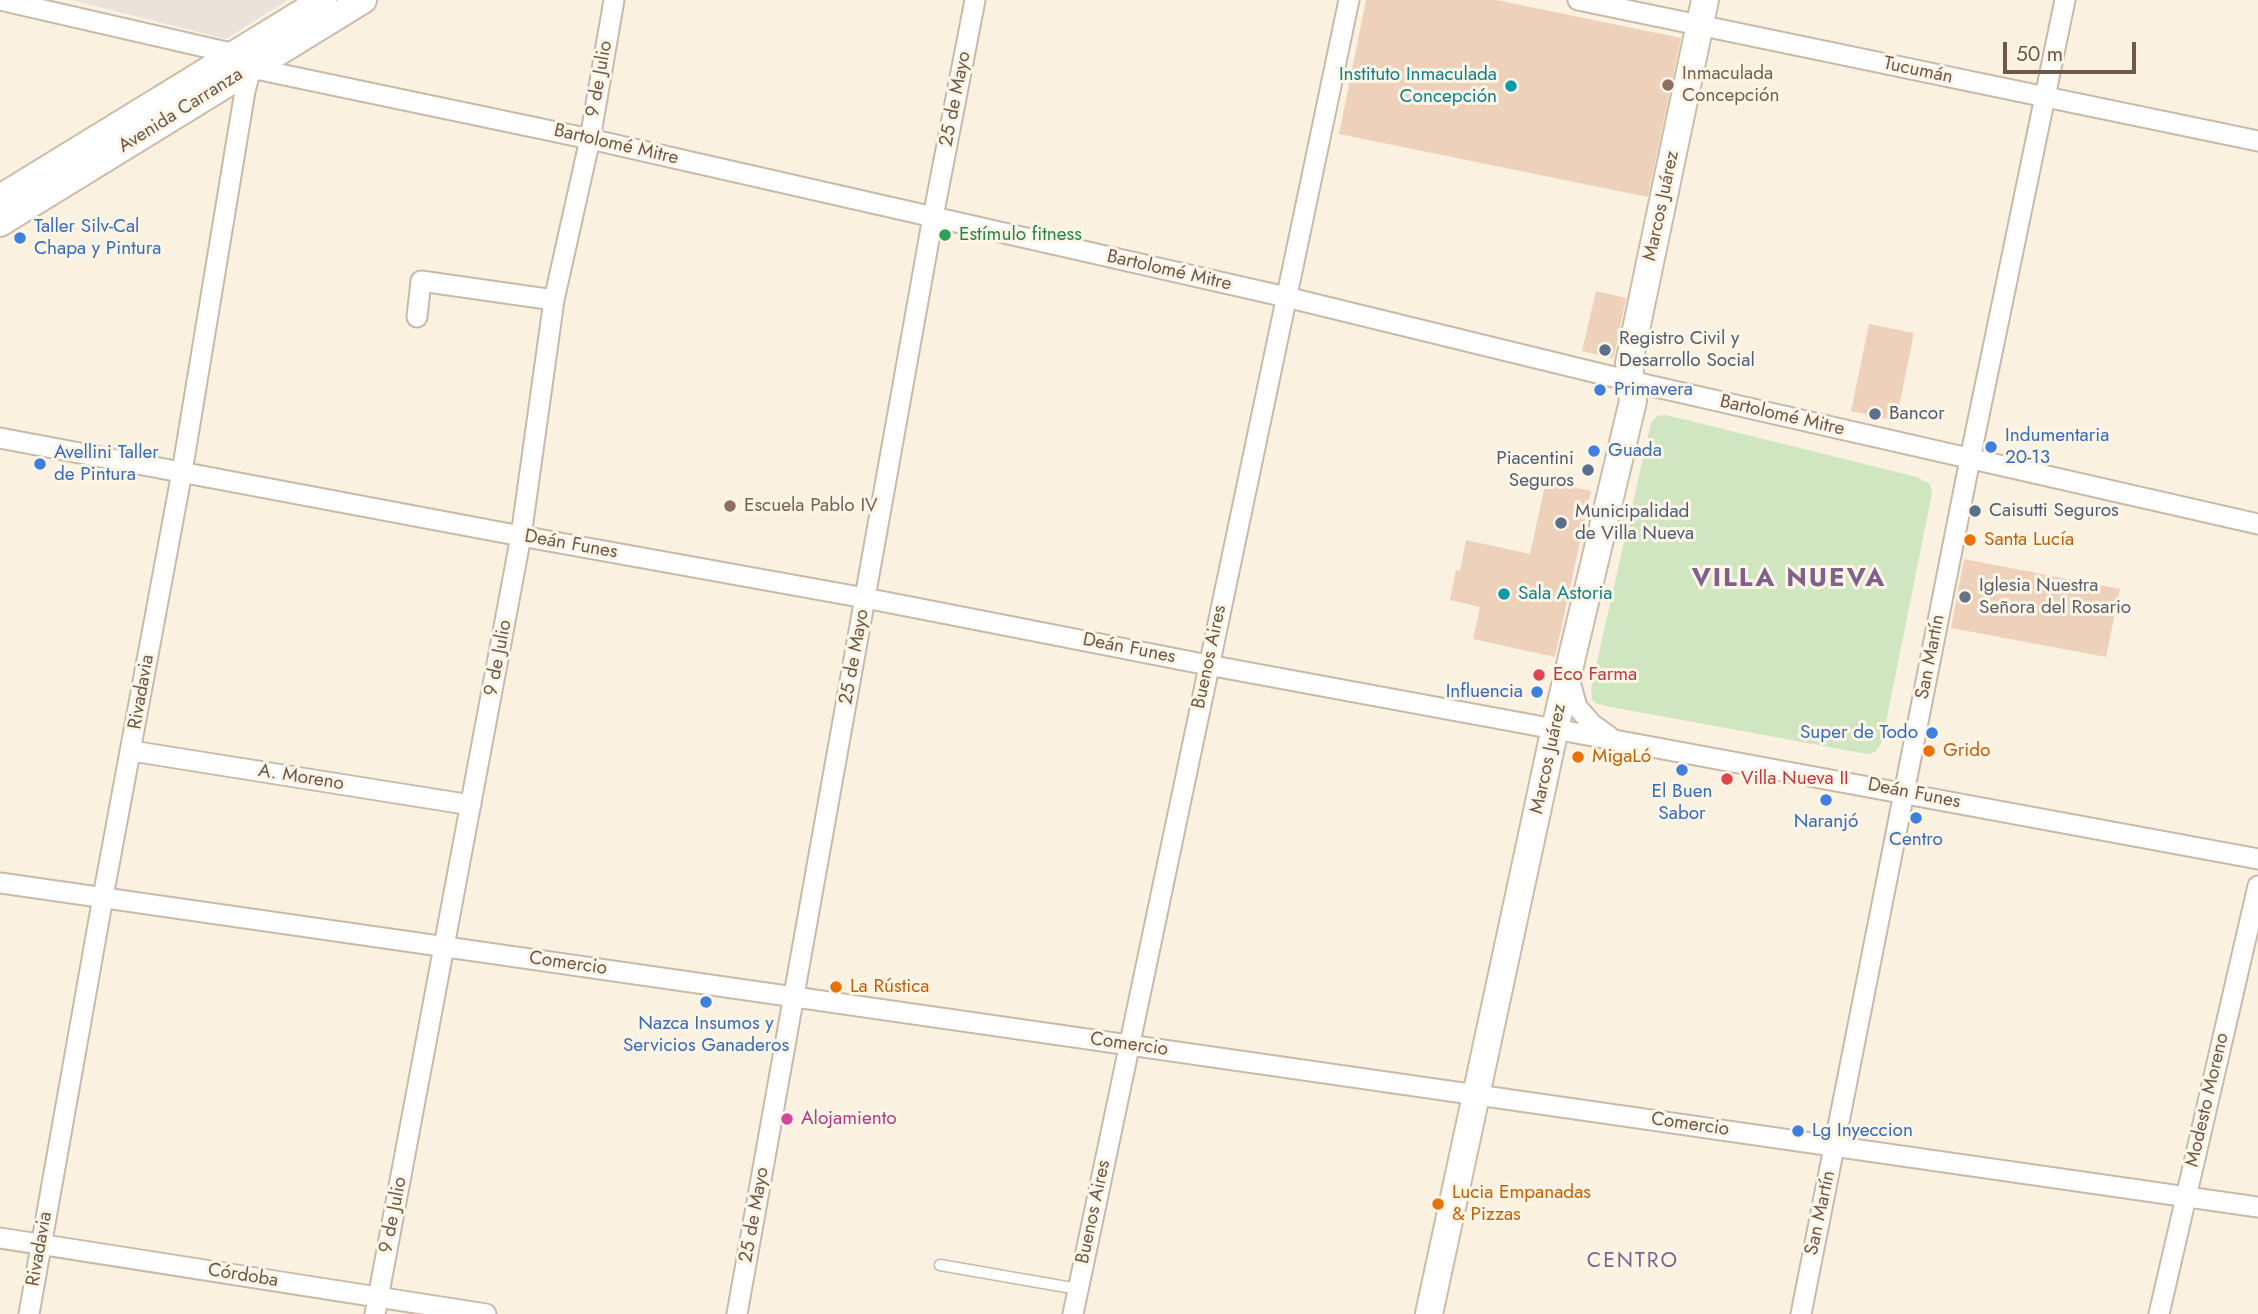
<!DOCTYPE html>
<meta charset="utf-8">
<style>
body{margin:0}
#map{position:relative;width:2258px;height:1314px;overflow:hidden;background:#faf1e1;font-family:Jost,sans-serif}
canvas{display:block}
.scale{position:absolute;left:2003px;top:42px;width:133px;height:32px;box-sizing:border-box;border:4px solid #6f584a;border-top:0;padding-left:9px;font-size:21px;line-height:24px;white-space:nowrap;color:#6f584a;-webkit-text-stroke:5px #fdf5e6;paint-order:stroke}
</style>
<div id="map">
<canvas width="2258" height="1314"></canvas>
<div class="scale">50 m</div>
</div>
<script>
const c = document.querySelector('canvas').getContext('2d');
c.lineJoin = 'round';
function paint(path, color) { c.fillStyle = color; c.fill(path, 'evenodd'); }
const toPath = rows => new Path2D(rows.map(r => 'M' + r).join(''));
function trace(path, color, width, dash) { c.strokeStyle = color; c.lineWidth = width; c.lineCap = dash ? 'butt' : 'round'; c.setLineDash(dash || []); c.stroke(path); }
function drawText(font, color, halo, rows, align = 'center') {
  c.font = font + ' Jost,sans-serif'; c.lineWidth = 6; c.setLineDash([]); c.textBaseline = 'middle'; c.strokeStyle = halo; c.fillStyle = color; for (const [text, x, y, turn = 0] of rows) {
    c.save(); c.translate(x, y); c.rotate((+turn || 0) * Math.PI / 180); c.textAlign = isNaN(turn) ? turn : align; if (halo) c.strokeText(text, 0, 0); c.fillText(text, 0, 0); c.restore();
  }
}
const industrial = toPath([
 [71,0,288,0,226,39]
]);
const green = toPath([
 [1666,415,1917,477,1930,484,1932,493,1882,742,1875,752,1867,754,1606,706,1595,703,1592,699,1591,688,1651,423,1657,416]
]);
const building = toPath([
 [1366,0,1496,0,1681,38,1648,197,1339,134],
 [1596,291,1626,298,1614,356,1612,358,1582,351],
 [1869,324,1914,333,1896,421,1851,411],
 [1546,481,1591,491,1555,657,1473,639,1480,607,1450,600,1456,570,1460,571,1466,540,1530,554],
 [1964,559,2120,589,2106,657,1951,628]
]);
const service = toPath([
 [940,1265,1078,1289]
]);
const minor = toPath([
 [0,0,235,54,251,68,590,139,1286,297,1630,381,2258,524],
 [1578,0,2258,141],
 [417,317,421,281,554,300],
 [0,438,521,536,865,598,1208,665,2258,859],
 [1569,678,1577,707,1592,724,1610,737],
 [132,751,471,805],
 [0,883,2258,1207],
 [0,1238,486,1314],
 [29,1314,103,897,182,472,245,91,251,68],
 [375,1314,521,536,554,300,590,139,614,0],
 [737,1314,933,217,975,0],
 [1073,1314,1349,0],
 [1801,1314,1970,459,2065,0],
 [2159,1314,2258,886]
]);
const secondary = toPath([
 [0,198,323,0],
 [0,223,363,0],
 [1429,1314,1555,728,1633,401,1629,363,1705,0]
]);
const markers = [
 [1668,85,7,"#8d6e63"],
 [1511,86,7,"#0f9aa8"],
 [945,235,7,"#2e9e5b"],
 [20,238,7,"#3f7fe0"],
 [1605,350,7,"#5c6f8a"],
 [1600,390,7,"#3f7fe0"],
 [1875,414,7,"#5c6f8a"],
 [1991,447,7,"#3f7fe0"],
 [1594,451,7,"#3f7fe0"],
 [40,464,7,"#3f7fe0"],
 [1588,470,7,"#5c6f8a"],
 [730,506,7,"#8d6e63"],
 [1975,511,7,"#5c6f8a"],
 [1561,523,7,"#5c6f8a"],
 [1970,540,7,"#e8710a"],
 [1504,594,7,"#0f9aa8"],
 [1965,597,7,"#6b7280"],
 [1539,675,7,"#e0444e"],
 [1537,692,7,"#3f7fe0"],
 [1932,733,7,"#3f7fe0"],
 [1929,751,7,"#e8710a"],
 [1578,757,7,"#e8710a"],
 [1682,770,7,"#3f7fe0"],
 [1727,779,7,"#e0444e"],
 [1826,800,7,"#3f7fe0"],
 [1916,818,7,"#3f7fe0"],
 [836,987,7,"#e8710a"],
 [706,1002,7,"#3f7fe0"],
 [787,1119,7,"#d1479c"],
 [1798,1131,7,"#3f7fe0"],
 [1438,1204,7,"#e8710a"]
];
const streetNames = [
 ["Tucumán",1918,71,12],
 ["9 de Julio",600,79,-80],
 ["25 de Mayo",956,99,-79],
 ["Avenida Carranza",181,111,-32],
 ["Bartolomé Mitre",616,145,13],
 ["Marcos Juárez",1662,206,-78],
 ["Bartolomé Mitre",1169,271,13],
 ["Bartolomé Mitre",1782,416,13],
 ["Deán Funes",571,545,10],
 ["Deán Funes",1129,649,11],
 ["25 de Mayo",855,657,-80],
 ["Buenos Aires",1210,657,-78],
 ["San Martín",1931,657,-79],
 ["9 de Julio",499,658,-79],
 ["Rivadavia",142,692,-80],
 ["Marcos Juárez",1549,759,-78],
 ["A. Moreno",301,778,9],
 ["Deán Funes",1914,794,11],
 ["Comercio",568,964,8],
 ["Comercio",1129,1045,8],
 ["Modesto Moreno",2208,1100,-77],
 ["Comercio",1690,1125,8],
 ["Buenos Aires",1094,1212,-78],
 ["San Martín",1821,1213,-78],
 ["9 de Julio",394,1215,-79],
 ["25 de Mayo",755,1215,-80],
 ["Rivadavia",40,1249,-80],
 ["Córdoba",243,1276,9]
];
const educationNames = [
 ["Inmaculada",1682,74],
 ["Concepción",1682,96],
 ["Escuela Pablo IV",744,506]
];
const cultureNames = [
 ["Instituto Inmaculada",1497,75],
 ["Concepción",1497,97],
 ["Sala Astoria",1518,594,"left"]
];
const shopNames = [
 ["Taller Silv-Cal",34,227],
 ["Chapa y Pintura",34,249],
 ["Primavera",1614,390],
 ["Indumentaria",2005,436],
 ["20-13",2005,458],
 ["Guada",1608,451],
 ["Avellini Taller",54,453],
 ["de Pintura",54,475],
 ["Influencia",1523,692,"right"],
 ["Super de Todo",1918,733,"right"],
 ["El Buen",1682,792,"center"],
 ["Sabor",1682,814,"center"],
 ["Naranjó",1826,822,"center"],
 ["Centro",1916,840,"center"],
 ["Nazca Insumos y",706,1024,"center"],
 ["Servicios Ganaderos",706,1046,"center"],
 ["Lg Inyeccion",1812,1131]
];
const leisureNames = [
 ["Estímulo fitness",959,235]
];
const serviceNames = [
 ["Registro Civil y",1619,339],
 ["Desarrollo Social",1619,361],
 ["Bancor",1889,414],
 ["Piacentini",1574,459,"right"],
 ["Seguros",1574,481,"right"],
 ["Caisutti Seguros",1989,511],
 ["Municipalidad",1575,512],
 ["de Villa Nueva",1575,534]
];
const foodNames = [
 ["Santa Lucía",1984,540],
 ["Grido",1943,751],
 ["MigaLó",1592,757],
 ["La Rústica",850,987],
 ["Lucia Empanadas",1452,1193],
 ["& Pizzas",1452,1215]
];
const worshipNames = [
 ["Iglesia Nuestra",1979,586],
 ["Señora del Rosario",1979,608]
];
const healthNames = [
 ["Eco Farma",1553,675],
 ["Villa Nueva II",1741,779]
];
const hotelNames = [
 ["Alojamiento",801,1119]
];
const neighbourhoodNames = [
 ["CENTRO",1633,1262]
];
const districtNames = [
 ["VILLA NUEVA",1789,580]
];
paint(industrial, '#e9e3dc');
paint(green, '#cfe6c1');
paint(building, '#edd1bb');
trace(service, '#c9b9a9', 13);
trace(minor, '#c9b9a9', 23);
trace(secondary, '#cfbba9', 30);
trace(service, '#fff', 10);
trace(minor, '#fff', 19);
trace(secondary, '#fff', 26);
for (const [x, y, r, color] of markers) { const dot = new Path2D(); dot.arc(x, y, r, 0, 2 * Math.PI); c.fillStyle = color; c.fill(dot); trace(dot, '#fdf5e6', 2.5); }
drawText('19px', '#6f584a', '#fdf5e6', streetNames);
drawText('19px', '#785e54', '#fdf5e6', educationNames, 'left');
drawText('19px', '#0d838f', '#fdf5e6', cultureNames, 'right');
drawText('19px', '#366cbe', '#fdf5e6', shopNames, 'left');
drawText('19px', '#27864d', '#fdf5e6', leisureNames, 'left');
drawText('19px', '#4e5e75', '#fdf5e6', serviceNames, 'left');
drawText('19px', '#c56008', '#fdf5e6', foodNames, 'left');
drawText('19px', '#5b616d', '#fdf5e6', worshipNames, 'left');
drawText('19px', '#be3a42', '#fdf5e6', healthNames, 'left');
drawText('19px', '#b23c85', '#fdf5e6', hotelNames, 'left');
c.letterSpacing = '2px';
drawText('21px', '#7f628c', '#fdf5e6', neighbourhoodNames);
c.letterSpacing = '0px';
c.letterSpacing = '2px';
drawText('bold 26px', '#7f628c', '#fdf5e6', districtNames);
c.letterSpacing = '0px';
</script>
